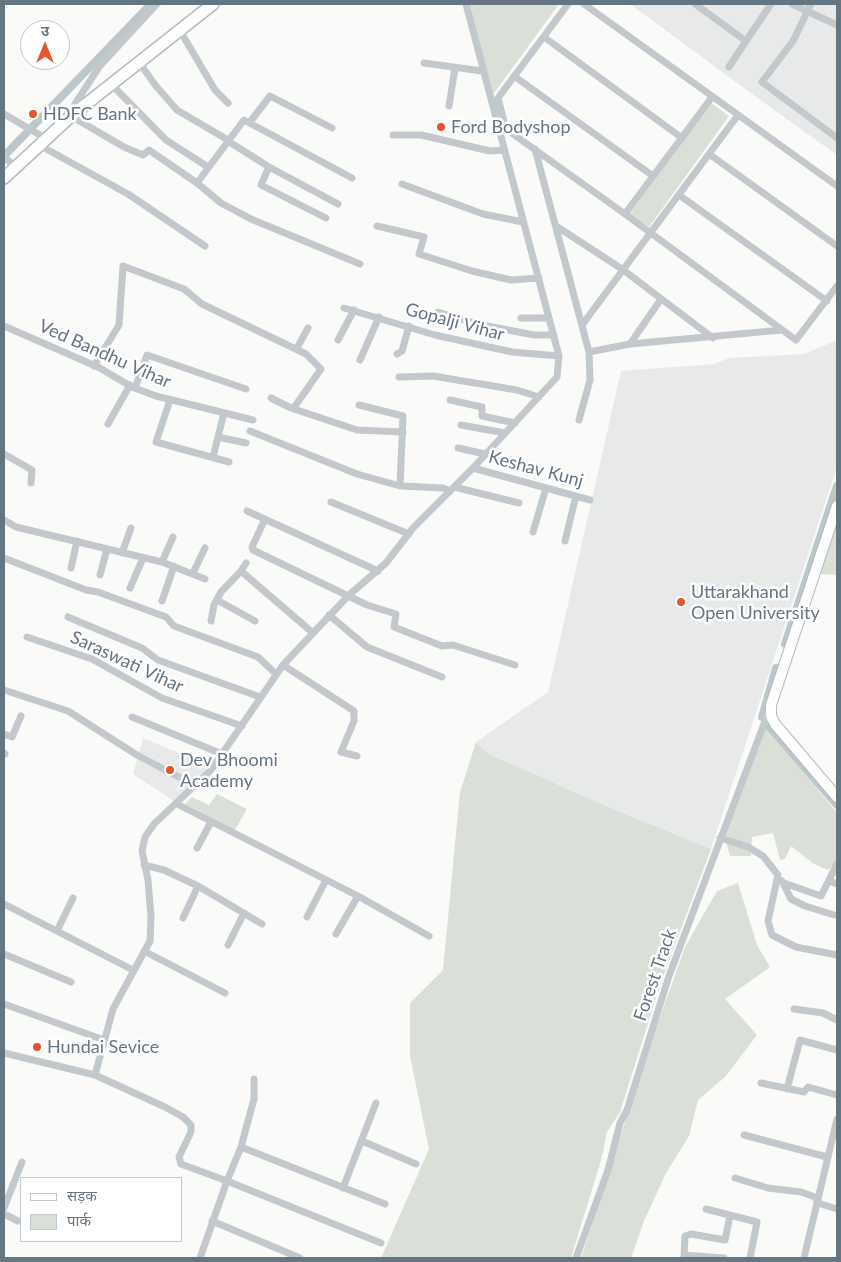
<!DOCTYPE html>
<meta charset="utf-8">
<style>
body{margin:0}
#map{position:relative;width:841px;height:1262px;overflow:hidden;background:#fafaf8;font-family:Lato,"Noto Sans Devanagari",sans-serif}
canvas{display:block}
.frame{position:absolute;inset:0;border:5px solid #657683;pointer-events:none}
.legend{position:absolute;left:20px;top:1177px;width:162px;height:65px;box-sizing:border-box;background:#fff;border:1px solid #c1c8cd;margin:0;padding:6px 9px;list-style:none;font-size:15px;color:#657683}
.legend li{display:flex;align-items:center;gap:10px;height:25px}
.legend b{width:25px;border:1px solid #c1c8cd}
.north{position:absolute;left:20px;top:20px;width:50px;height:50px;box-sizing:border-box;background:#fff;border:1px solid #c1c8cd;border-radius:50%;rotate:0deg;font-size:14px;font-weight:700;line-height:20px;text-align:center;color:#657683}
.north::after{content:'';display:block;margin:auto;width:18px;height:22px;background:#e4572e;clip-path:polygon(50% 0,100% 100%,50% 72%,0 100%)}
</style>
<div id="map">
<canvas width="841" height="1262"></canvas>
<div class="frame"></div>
<ul class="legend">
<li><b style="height:6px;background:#fff"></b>सड़क</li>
<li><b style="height:14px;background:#dadfd7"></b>पार्क</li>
</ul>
<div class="north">उ</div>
</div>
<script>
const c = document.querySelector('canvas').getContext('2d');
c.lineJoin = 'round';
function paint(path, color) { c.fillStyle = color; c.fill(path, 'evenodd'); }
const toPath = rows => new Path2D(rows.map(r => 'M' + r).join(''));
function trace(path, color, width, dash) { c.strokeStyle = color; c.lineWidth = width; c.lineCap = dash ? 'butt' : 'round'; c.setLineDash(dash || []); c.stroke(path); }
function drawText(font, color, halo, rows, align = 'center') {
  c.font = font + ' Lato,sans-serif'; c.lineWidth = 5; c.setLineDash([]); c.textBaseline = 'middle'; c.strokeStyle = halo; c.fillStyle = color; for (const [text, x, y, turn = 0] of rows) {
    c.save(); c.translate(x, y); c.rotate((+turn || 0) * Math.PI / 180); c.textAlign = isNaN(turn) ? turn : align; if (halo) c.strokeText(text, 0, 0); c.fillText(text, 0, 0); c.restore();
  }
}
const built = toPath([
 [630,4,837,4,837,155,763,102],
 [837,340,837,467,711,849,615,810,489,754,476,742,548,692,621,371,714,364,729,358,804,354],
 [143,738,210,766,174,801,133,774]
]);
const green = toPath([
 [469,4,559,4,492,96],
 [710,102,729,116,649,227,630,214],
 [837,516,837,575,821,574,818,564],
 [766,726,837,813,837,862,828,870,814,864,791,846,785,859,780,860,773,833,752,837,751,856,730,856,723,831],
 [476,742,489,754,615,810,711,849,661,982,620,1112,607,1132,601,1160,571,1258,381,1258,429,1149,410,1056,410,1003,443,970,460,792],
 [217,794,247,809,235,830,185,804,192,797,209,805],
 [738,883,757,945,770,967,725,999,757,1035,725,1077,698,1100,689,1136,666,1173,644,1221,631,1258,581,1258,646,1057,685,947,717,891]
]);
const canal = toPath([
 [4,156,151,4],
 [785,644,837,486],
 [762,717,776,668],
 [767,724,837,805]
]);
const street = toPath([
 [568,4,498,98,506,129,625,214,796,340,837,286],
 [584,4,837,186],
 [695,4,746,41,771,4],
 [792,4,837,25],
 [811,4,793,41,762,82,837,138],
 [179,29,215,90,228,103],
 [544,37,682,138],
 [138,61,156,86,177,110,228,140],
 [424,63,482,71],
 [729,67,746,41],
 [514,76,653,176],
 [111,84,166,140,208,167],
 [75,104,99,67,157,4],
 [449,106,455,68],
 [4,114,40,135],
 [71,116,124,147,143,155,149,150,197,183,244,120,352,178],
 [250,122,270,96,332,128],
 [393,135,421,135,490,151,504,150],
 [228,141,269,167,338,204],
 [39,145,128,194,205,246],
 [535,149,589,352,590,380,579,420],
 [709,154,837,246],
 [4,157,10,162],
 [269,167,261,185,326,218],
 [197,183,221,203,251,219,360,264],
 [402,184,483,214,523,222],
 [679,195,827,301],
 [625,214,712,97],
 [377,226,424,237,419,254,472,271,511,280,539,278],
 [556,226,622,269,713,338],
 [344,308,435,335,512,352,559,356],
 [438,312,477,324,534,335,554,335],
 [521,318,549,318],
 [582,325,738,115],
 [4,326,98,367,132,387,156,396,253,420],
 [338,340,354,310],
 [630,344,661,299],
 [297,348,308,328],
 [589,352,630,344,782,330],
 [397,354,402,351,409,326],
 [360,360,379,317],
 [94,366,119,325,123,266,184,289,202,304,306,354,321,369,293,409],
 [399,377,433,376,517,390,539,397],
 [135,388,147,355,246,389],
 [271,398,291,408,357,430,403,432],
 [170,400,156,442,229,462],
 [450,400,482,407,482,416,515,423],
 [359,405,403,416,400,486],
 [108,424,130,385],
 [461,425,505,433],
 [250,431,357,474,400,486,443,488,450,491],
 [218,437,246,443],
 [458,448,485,454],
 [4,454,32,470,31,483],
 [213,457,224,413],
 [473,468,590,500],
 [454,487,519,503],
 [331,502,409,534],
 [247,511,378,571],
 [265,519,252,547,253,550,367,605,396,614,394,627,442,646,453,645,515,665],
 [4,520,16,527,162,562,205,579],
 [533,532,546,488],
 [565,541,576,496],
 [122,553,131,528],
 [4,558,86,590,98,592,166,617,174,626,258,657,276,674],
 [162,562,173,537],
 [71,568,77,541],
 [241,571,246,563],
 [193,573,205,548],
 [100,575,107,549],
 [130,588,143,558],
 [217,600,255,621],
 [162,601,174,566],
 [329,615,367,647,442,677],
 [68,617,142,648,158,660,260,697],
 [211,621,214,605,221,592,241,571,313,633],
 [27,637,92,659,162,698,242,726],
 [283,665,354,711,354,721,341,752,357,756],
 [4,690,68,711,137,755,196,786],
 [132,717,222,754],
 [4,734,12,737,21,716],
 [4,753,5,754],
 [177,804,358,896,429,936],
 [720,838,748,847,763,856,778,875,768,921,772,935,796,947,837,955],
 [197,848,211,822],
 [144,865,164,870,198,886,262,924],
 [782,881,791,899,805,906,834,915],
 [830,881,837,884],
 [784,883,821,896,837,864],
 [4,904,133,970],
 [307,917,326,880],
 [183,918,198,886],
 [57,931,73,898],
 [336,934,358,896],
 [228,945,244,913],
 [144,951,225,993],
 [4,954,71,982],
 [4,1004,104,1040],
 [794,1009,823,1013,837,1020],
 [4,1053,95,1075,165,1107,183,1117,191,1125,191,1132,179,1157,181,1164,227,1181,200,1258],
 [95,1075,113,1009,150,941,151,917,148,880,142,851,145,837,154,824,211,770,283,665,349,595,386,563,413,528,473,468,557,377,559,356,466,4],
 [254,1079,254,1099,241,1147,227,1181,381,1243],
 [761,1083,804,1092,808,1087,837,1095],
 [787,1089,800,1040,837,1050],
 [744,1135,827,1157],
 [362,1141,416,1164],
 [241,1147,385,1204],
 [735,1178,768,1188,801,1192,815,1197,818,1203,837,1209],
 [343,1188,376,1103],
 [4,1208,22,1162],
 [706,1209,757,1222,750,1258],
 [4,1214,18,1221],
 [212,1221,300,1258],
 [684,1255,724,1258],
 [576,1258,608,1170,620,1123,627,1110,669,976,770,708],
 [684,1258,685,1236,691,1234,725,1240,730,1216],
 [804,1258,837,1119]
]);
const secondary = toPath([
 [837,506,771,705,771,716,775,724,837,797]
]);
const primary = toPath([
 [4,178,71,116,213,4]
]);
const markers = [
 [33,114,5,"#e4572e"],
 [441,127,5,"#e4572e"],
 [681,602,5,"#e4572e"],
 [170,770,5,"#e4572e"],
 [37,1047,5,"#e4572e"]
];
const poiNames = [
 ["HDFC Bank",43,114],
 ["Ford Bodyshop",451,127],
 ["Uttarakhand",691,592],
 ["Open University",691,613],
 ["Dev Bhoomi",180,760],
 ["Academy",180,781],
 ["Hundai Sevice",47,1047]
];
const streetNames = [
 ["Gopalji Vihar",455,322,15],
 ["Ved Bandhu Vihar",105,354,24],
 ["Keshav Kunj",536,469,15],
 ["Saraswati Vihar",127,662,25],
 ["Forest Track",655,975,-71]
];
paint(built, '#e8e9e9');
paint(green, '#dadfd7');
trace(canal, '#bbc7cb', 8);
trace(secondary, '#b3babf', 12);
trace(primary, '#b5babe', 14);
trace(street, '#c3c8cc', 7);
trace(secondary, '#fff', 10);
trace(primary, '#fff', 11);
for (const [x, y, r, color] of markers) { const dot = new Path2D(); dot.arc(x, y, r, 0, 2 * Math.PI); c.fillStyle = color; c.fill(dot); trace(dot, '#fff', 2); }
drawText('18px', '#657683', '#fff', poiNames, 'left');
drawText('18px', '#657683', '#fff', streetNames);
</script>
